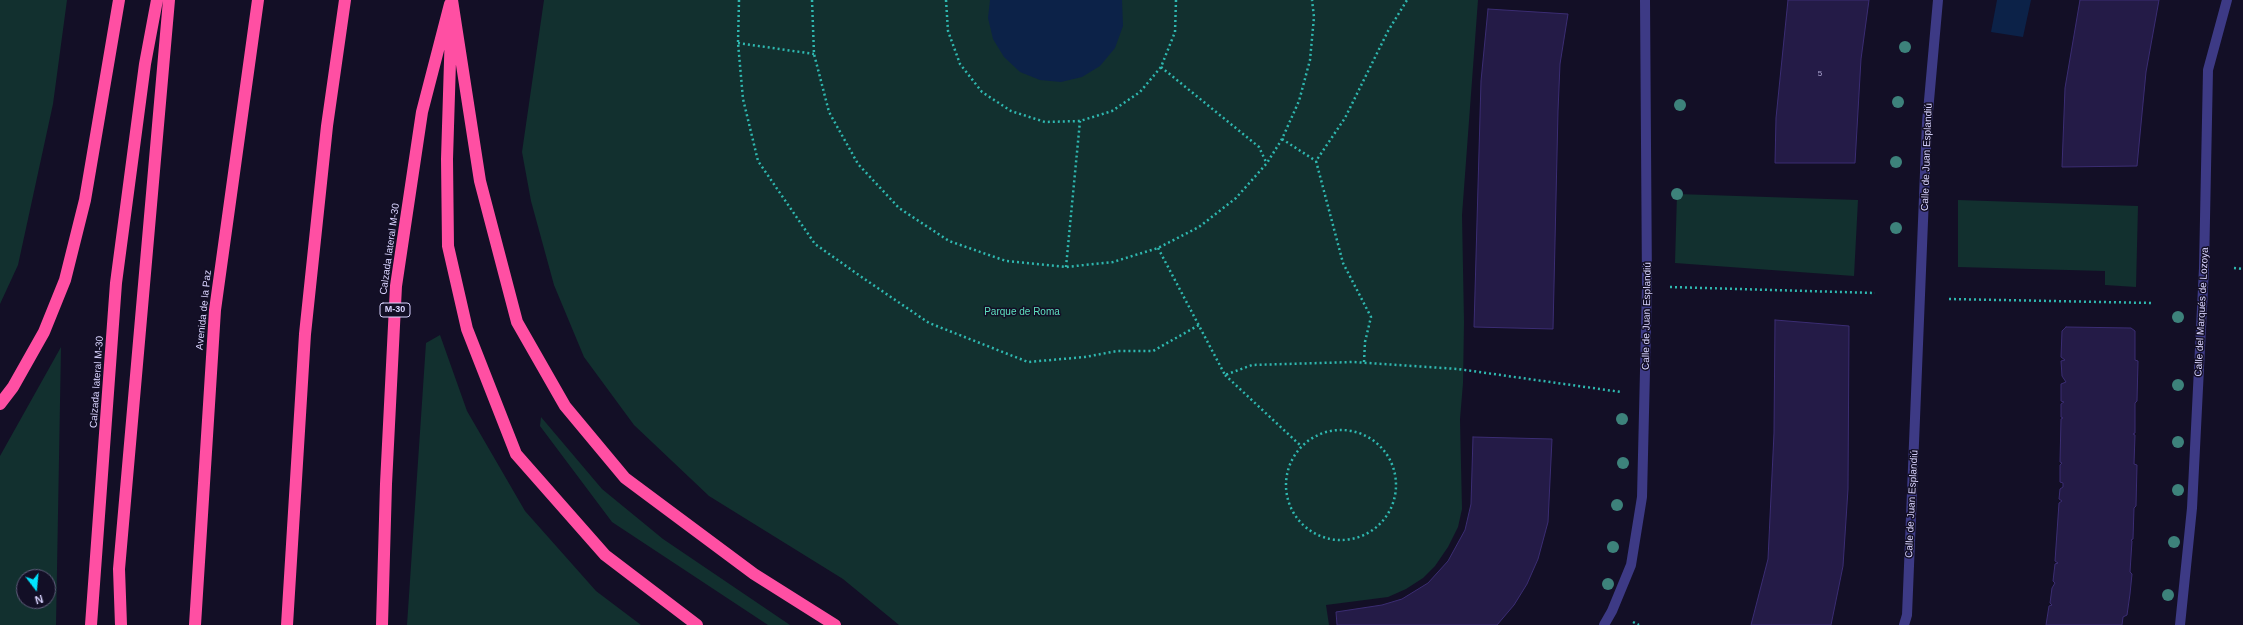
<!DOCTYPE html>
<meta charset="utf-8">
<style>
body{margin:0}
#map{position:relative;width:2243px;height:625px;overflow:hidden;background:#130f26;font-family:Helvetica,sans-serif}
canvas{display:block}
.north{position:absolute;left:16px;top:569px;width:40px;height:40px;box-sizing:border-box;background:#130f26;border:1px solid #625e7d;border-radius:50%;rotate:164deg;font-size:11px;font-weight:700;line-height:16px;text-align:center;color:#d9d4ff}
.north::after{content:'';display:block;margin:auto;width:14px;height:18px;background:#00e5ff;clip-path:polygon(50% 0,100% 100%,50% 72%,0 100%)}
</style>
<div id="map">
<canvas width="2243" height="625"></canvas>
<div class="north">N</div>
</div>
<script>
const c = document.querySelector('canvas').getContext('2d');
c.lineJoin = 'round';
function paint(path, color) { c.fillStyle = color; c.fill(path, 'evenodd'); }
const toPath = rows => new Path2D(rows.map(r => 'M' + r).join(''));
function trace(path, color, width, dash) { c.strokeStyle = color; c.lineWidth = width; c.lineCap = dash ? 'butt' : 'round'; c.setLineDash(dash || []); c.stroke(path); }
function drawText(font, color, halo, rows, align = 'center') {
  c.font = font + ' Helvetica,sans-serif'; c.lineWidth = 3; c.setLineDash([]); c.textBaseline = 'middle'; c.strokeStyle = halo; c.fillStyle = color; for (const [text, x, y, turn = 0] of rows) {
    c.save(); c.translate(x, y); c.rotate((+turn || 0) * Math.PI / 180); c.textAlign = isNaN(turn) ? turn : align; if (halo) c.strokeText(text, 0, 0); c.fillText(text, 0, 0); c.restore();
  }
}
const green = toPath([
 [0,0,67,0,53,104,18,265,0,304],
 [544,0,1478,0,1462,215,1464,322,1463,383,1460,419,1462,509,1458,527,1448,547,1435,566,1423,578,1406,589,1388,597,1326,605,1329,625,899,625,843,579,709,496,634,425,584,357,554,285,531,201,522,152],
 [1677,194,1858,200,1854,276,1675,263],
 [1958,200,2138,206,2136,287,2105,285,2105,271,1958,267],
 [440,335,467,411,525,511,596,591,641,625,407,625,426,343],
 [61,347,56,625,0,625,0,456],
 [24,577,48,577,48,601,24,601],
 [541,417,602,489,663,539,790,625,768,625,612,522,540,426]
]);
const water = toPath([
 [990,0,1122,0,1123,26,1115,48,1100,66,1082,77,1061,82,1040,80,1020,72,1004,57,993,39,988,18],
 [1997,0,2031,0,2023,37,1991,32]
]);
const building = toPath([
 [1788,0,1869,0,1861,59,1855,163,1775,163,1776,118,1788,0],
 [2080,0,2159,0,2146,72,2137,166,2062,167,2065,88,2080,0],
 [1488,9,1568,14,1560,64,1558,111,1553,329,1474,327,1481,81,1488,9],
 [1775,320,1849,326,1848,489,1843,566,1831,625,1751,625,1768,559,1774,433,1775,320],
 [2066,327,2131,328,2135,331,2135,360,2138,361,2137,401,2135,403,2135,433,2133,434,2135,435,2134,464,2137,465,2136,506,2134,508,2133,539,2131,540,2132,541,2130,572,2132,574,2130,594,2127,615,2123,617,2122,625,2046,625,2049,606,2052,605,2050,603,2052,588,2055,583,2053,581,2055,564,2058,563,2055,561,2059,503,2062,501,2059,499,2060,489,2063,487,2063,483,2060,482,2060,465,2062,463,2060,462,2061,419,2063,418,2061,417,2061,404,2064,402,2061,401,2061,384,2066,382,2062,376,2061,361,2065,360,2061,357,2062,331,2066,327],
 [1473,437,1552,439,1548,522,1538,559,1527,584,1514,605,1497,625,1337,625,1336,612,1382,605,1402,599,1428,583,1448,561,1465,530,1471,504,1473,437]
]);
const path = toPath([
 [739,0,738,43,743,99,758,161,815,244,863,278,929,323,1028,362,1085,357,1117,351,1153,351,1199,325],
 [812,0,814,54,829,112,858,164,899,208,949,241,1006,261,1066,267,1113,262,1158,248,1199,227,1236,198,1267,163,1282,139,1299,101,1310,60,1314,17,1312,0],
 [946,0,948,31,960,64,982,92,1011,111,1045,122,1080,121,1112,111,1140,92,1161,67,1175,32,1176,0],
 [738,43,814,54],
 [1161,67,1259,147,1266,162],
 [1282,139,1316,161],
 [1158,248,1225,375,1252,365,1353,362,1458,369,1621,392],
 [1066,267,1080,121],
 [2234,268,2243,269],
 [1670,287,1875,293],
 [1949,299,2153,303],
 [1364,362,1365,342,1371,317,1343,263,1316,161,1345,118,1388,31,1407,0],
 [1225,375,1301,446],
 '1286 485a55 55 0 1 1 110 0a55 55 0 1 1-110 0Z',
 [1633,622,1639,625]
]);
const minor = toPath([
 [1604,625,1612,611,1631,565,1642,497,1647,286,1645,0],
 [1904,625,1907,615,1927,123,1938,0],
 [2180,625,2192,508,2204,268,2208,70,2227,0]
]);
const motorway = toPath([
 [452,0,480,181,517,322,565,406,625,478,754,574,835,625],
 [451,29,447,159,448,246,467,329,516,454,605,555,697,625],
 [0,404,13,387,44,332,65,280,85,200,119,0],
 [91,625,116,283,145,64,157,0],
 [121,625,119,569,169,0],
 [195,625,215,310,258,0],
 [287,625,305,334,327,126,345,0],
 [382,625,386,484,396,286,422,112,450,4]
]);
const trees = [
 [1905,47],
 [1898,102],
 [1680,105],
 [1896,162],
 [1677,194],
 [1896,228],
 [2178,317],
 [2178,385],
 [1622,419],
 [2178,442],
 [1623,463],
 [2178,490],
 [1617,505],
 [2174,542],
 [1613,547],
 [1608,584],
 [2168,595]
];
const numberNames = [
 ["5",1820,74]
];
const shields = [
 [395,310,30]
];
const shieldNames = [
 ["M-30",395,310]
];
const streetNames = [
 ["Calle de Juan Esplandiú",1927,157,-88],
 ["Calzada lateral M-30",390,249,-82],
 ["Avenida de la Paz",204,310,-84],
 ["Calle del Marqués de Lozoya",2202,312,-87],
 ["Calle de Juan Esplandiú",1647,316,-89],
 ["Calzada lateral M-30",97,382,-86],
 ["Calle de Juan Esplandiú",1912,504,-87]
];
const parkNames = [
 ["Parque de Roma",1022,312]
];
paint(green, '#12302f');
paint(water, '#0c2248');
paint(building, '#241b47');
trace(building, '#3b2d73', 1);
trace(path, '#2fb8b0', 2.5, [2, 3]);
trace(minor, '#3d3a85', 10);
trace(motorway, '#ff4fa3', 12);
c.fillStyle = '#3d827b';
for (const [x, y] of trees) { c.beginPath(); c.arc(x, y, 6, 0, 2 * Math.PI); c.fill(); }
drawText('8px', '#aca6d1', null, numberNames);
for (const [x, y, w] of shields) { const box = new Path2D(); box.roundRect(x - w / 2, y - 7, w, 14, 3); c.fillStyle = '#130f26'; c.fill(box); trace(box, '#d9d4ff', 1); }
drawText('bold 9px', '#d9d4ff', null, shieldNames);
drawText('10px', '#d9d4ff', '#130f26', streetNames);
drawText('10px', '#5fe0c0', '#130f26', parkNames);
</script>
